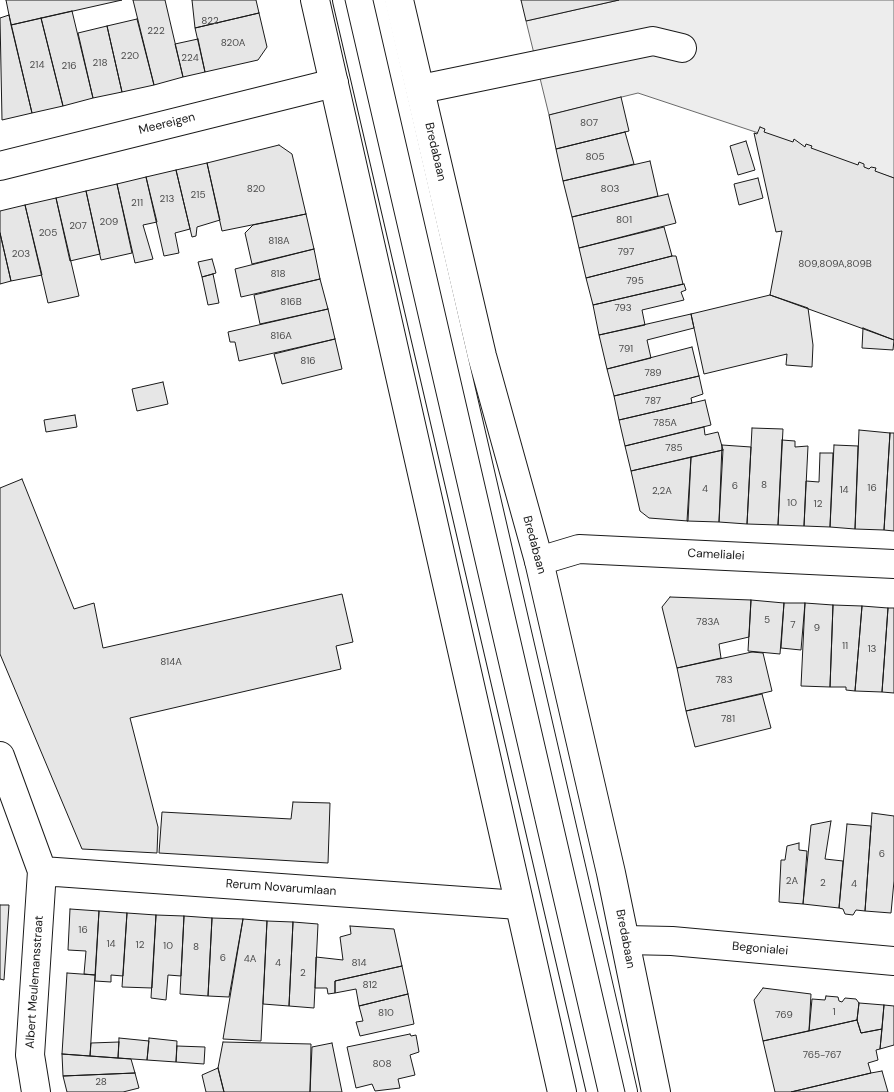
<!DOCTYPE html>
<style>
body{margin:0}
canvas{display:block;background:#fff}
</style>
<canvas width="894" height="1092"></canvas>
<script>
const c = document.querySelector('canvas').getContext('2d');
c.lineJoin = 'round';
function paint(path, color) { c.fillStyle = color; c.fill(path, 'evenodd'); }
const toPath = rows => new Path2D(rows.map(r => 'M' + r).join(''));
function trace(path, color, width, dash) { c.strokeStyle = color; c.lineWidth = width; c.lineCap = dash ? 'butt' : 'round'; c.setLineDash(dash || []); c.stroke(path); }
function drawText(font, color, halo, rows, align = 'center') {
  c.font = font + ' "DM Sans",sans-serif'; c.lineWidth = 4; c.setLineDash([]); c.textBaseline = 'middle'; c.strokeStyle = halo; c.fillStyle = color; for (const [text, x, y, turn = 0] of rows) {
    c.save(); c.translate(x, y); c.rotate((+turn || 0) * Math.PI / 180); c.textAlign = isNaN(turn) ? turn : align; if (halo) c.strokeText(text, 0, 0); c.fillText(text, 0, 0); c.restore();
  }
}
const built = toPath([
 [619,0,894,0,894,178,638,93,549,115,526,21,619,0]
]);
const building = toPath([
 [6,0,122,0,11,25,6,0],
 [133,0,165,0,183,77,154,85,133,0],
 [192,0,256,0,259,13,195,28,192,0],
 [521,0,619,0,526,21,521,0],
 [72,11,93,98,63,106,41,18,72,11],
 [259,13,267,47,258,60,205,72,195,28,259,13],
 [9,15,32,113,2,120,0,18,9,15],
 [41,18,63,106,32,113,11,25,41,18],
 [137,19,154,85,122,92,107,26,137,19],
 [107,26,122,92,93,98,78,33,107,26],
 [198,39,205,72,183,77,175,44,198,39],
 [621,97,629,131,556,149,549,115,621,97],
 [760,127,765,129,764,132,793,142,794,139,805,147,806,144,812,146,811,148,858,165,859,162,864,164,864,167,869,169,871,167,876,168,875,171,894,178,894,340,770,295,782,231,776,232,754,133,757,134,760,127],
 [625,132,634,164,563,181,556,149,625,132],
 [746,141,755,170,738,175,730,146,746,141],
 [279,145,292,154,306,214,222,231,207,163,279,145],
 [650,161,658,196,572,217,563,181,650,161],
 [207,163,220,220,197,227,196,236,192,237,176,170,207,163],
 [176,170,190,229,175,233,179,253,164,256,146,177,176,170],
 [146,177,157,222,143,225,153,259,135,263,117,184,146,177],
 [758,178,763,198,739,205,734,184,758,178],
 [117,184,132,253,101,260,86,191,117,184],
 [86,191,100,254,70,261,56,198,86,191],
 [668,194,676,223,579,248,572,217,668,194],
 [56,198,79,296,48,303,25,205,56,198],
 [25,205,42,275,11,281,0,233,0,211,25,205],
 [306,214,314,249,252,264,245,233,253,225,306,214],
 [664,227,672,256,586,278,579,248,664,227],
 [0,233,11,281,0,284,0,233],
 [314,249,320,279,241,297,235,269,314,249],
 [672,256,676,256,683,284,593,305,586,278,672,256],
 [212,259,216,273,202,277,198,262,212,259],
 [213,274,219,303,208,305,202,277,213,274],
 [320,279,328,309,260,324,254,295,320,279],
 [684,284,686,290,681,292,684,300,642,310,645,325,599,335,593,305,684,284],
 [770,295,808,308,813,345,812,367,786,365,787,354,704,374,691,314,770,295],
 [328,309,335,339,239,361,235,342,230,342,228,332,328,309],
 [691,314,694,328,647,340,651,358,607,369,599,335,691,314],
 [863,328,894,340,893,350,862,348,863,328],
 [335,339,342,369,282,384,274,354,335,339],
 [692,347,699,376,614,396,607,369,692,347],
 [699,376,703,394,691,398,692,403,619,420,614,396,699,376],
 [163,382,168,404,137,411,132,389,163,382],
 [705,400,711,425,625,446,619,420,705,400],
 [75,415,77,427,46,432,44,420,75,415],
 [704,427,705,435,718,432,723,450,631,471,625,446,704,427],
 [752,428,783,429,778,525,747,524,752,428],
 [859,430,890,433,884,530,855,529,859,430],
 [890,433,894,433,894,531,884,530,890,433],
 [782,440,795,441,795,447,808,446,804,526,778,525,782,440],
 [722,445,751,447,747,524,719,522,722,445],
 [834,445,858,446,855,529,830,527,834,445],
 [723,450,719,522,687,521,691,457,723,450],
 [820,453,833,453,830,527,804,526,806,481,819,482,820,453],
 [691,457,688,521,649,518,640,511,631,471,691,457],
 [22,479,74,609,94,603,103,648,342,594,353,642,336,646,341,669,130,718,158,827,157,853,82,849,0,654,0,488,22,479],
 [670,597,751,600,749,637,719,644,721,658,677,668,662,607,670,597],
 [751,600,784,603,780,654,748,651,751,600],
 [784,603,805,603,801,650,781,648,784,603],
 [805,603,833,605,830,687,801,686,805,603],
 [833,605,862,606,855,691,846,690,846,687,830,687,833,605],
 [862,606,888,608,882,692,855,691,862,606],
 [888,608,894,608,894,693,882,692,888,608],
 [752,652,763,653,772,691,686,711,677,668,752,652],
 [762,694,771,728,695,747,686,711,762,694],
 [293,802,330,803,328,863,159,853,162,812,291,819,293,802],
 [872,813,894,816,894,881,891,913,865,911,872,813],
 [831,821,825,859,843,861,839,908,803,904,811,825,831,821],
 [847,824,871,826,865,911,856,910,853,915,845,914,843,909,839,908,847,824],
 [799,843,799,850,807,851,803,904,779,902,781,860,785,860,787,846,799,843],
 [0,905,9,905,4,980,0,979,0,905],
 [70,909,99,911,95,975,84,974,86,951,68,950,70,909],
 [99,911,127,913,123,976,111,975,111,982,95,981,99,911],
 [127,913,156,915,152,988,122,987,127,913],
 [156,915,184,916,181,976,168,975,166,1000,151,998,156,915],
 [184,916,212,918,208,996,180,994,184,916],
 [212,918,243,919,229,997,208,996,212,918],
 [243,919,267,921,261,1041,223,1039,243,919],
 [267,921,293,922,289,1006,263,1004,267,921],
 [293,922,318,924,314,1008,289,1006,293,922],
 [350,926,394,929,402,966,335,981,335,993,328,994,327,988,315,988,316,957,343,960,340,937,351,934,350,926],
 [402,966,408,994,359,1006,356,989,335,993,335,981,402,966],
 [67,973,95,975,90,1056,62,1054,67,973],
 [763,988,811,994,809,1031,763,1041,754,1000,763,988],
 [408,994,414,1024,360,1036,356,1022,363,1021,359,1006,408,994],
 [826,996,838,997,839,1001,842,1002,845,998,856,999,859,1003,857,1020,809,1031,812,999,825,1000,826,996],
 [859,1003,884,1005,882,1029,861,1033,857,1020,859,1003],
 [884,1005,894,1006,894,1045,880,1049,884,1005],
 [857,1020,861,1033,882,1029,880,1049,876,1050,878,1060,868,1063,871,1073,791,1092,775,1092,763,1041,857,1020],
 [410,1034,411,1036,416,1035,419,1052,410,1055,415,1075,398,1079,400,1088,375,1091,372,1084,356,1088,347,1047,410,1034],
 [119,1038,149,1041,147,1060,118,1058,119,1038],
 [149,1038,177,1041,176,1062,147,1060,149,1038],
 [119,1042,118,1058,90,1056,91,1043,119,1042],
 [223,1042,311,1044,310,1092,224,1092,218,1068,223,1042],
 [332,1043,342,1092,310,1092,312,1047,332,1043],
 [177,1046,205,1047,204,1064,176,1062,177,1046],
 [62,1054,131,1059,135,1073,63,1076,62,1054],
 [218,1068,224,1092,206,1092,202,1075,218,1068],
 [882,1071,888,1092,791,1092,871,1073,882,1071],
 [135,1073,139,1088,123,1092,67,1092,63,1076,135,1073]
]);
const minor = toPath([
 [347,0,601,1092],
 [371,0,623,1092],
 [421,89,653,41,682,48],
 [0,166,334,83],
 [539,561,579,549,894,564],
 [0,756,42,871,30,1055,36,1092],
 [42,871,519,905],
 [625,940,672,941,894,961]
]);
const major = toPath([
 [315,0,562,1092],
 [399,0,482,356,539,561,611,873,656,1092]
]);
const tram = toPath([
 [345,0,598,1092],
 [373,0,625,1092]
]);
const numberNames = [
 ["822",210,21],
 ["222",156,31],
 ["820A",233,43],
 ["220",130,56],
 ["224",190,58],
 ["218",100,63],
 ["214",37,65],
 ["216",69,66],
 ["807",589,123],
 ["805",595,157],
 ["820",256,189],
 ["803",610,189],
 ["215",198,195],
 ["213",167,199],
 ["211",137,203],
 ["801",624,220],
 ["209",109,222],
 ["207",78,226],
 ["205",48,233],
 ["818A",279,241],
 ["797",626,252],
 ["203",21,254],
 ["809,809A,809B",835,264],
 ["818",278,274],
 ["795",635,281],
 ["816B",291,302],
 ["793",623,308],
 ["816A",281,336],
 ["791",626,349],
 ["816",308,361],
 ["789",653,373],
 ["787",653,401],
 ["785A",665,423],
 ["785",674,448],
 ["8",764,485],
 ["6",735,486],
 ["16",872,488],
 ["4",705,489],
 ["14",844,490],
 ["2,2A",662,491],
 ["10",792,503],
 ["12",818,504],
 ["5",767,620],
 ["783A",708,622],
 ["7",793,625],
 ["9",817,628],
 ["11",845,646],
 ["13",872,649],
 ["814A",171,662],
 ["783",724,680],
 ["781",728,719],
 ["6",882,854],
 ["2A",792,881],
 ["2",823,883],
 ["4",854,884],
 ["16",83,930],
 ["14",111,944],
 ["12",140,945],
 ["10",168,946],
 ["8",196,947],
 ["6",223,958],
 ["4A",250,959],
 ["4",278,963],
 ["814",359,963],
 ["2",303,973],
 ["812",370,985],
 ["1",834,1012],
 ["810",386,1013],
 ["769",784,1015],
 ["765-767",822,1055],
 ["808",382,1064],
 ["28",101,1082]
];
const streetNames = [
 ["Meereigen",167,124,-14],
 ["Bredabaan",435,152,77],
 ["Bredabaan",534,545,75],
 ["Camelialei",716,555,3],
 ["Rerum Novarumlaan",281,888,4],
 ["Bredabaan",625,939,79],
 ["Begonialei",760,949,5],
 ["Albert Meulemansstraat",35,982,-86]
];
paint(built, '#ededed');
trace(built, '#6a6a6a', 1);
paint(building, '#e6e6e6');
trace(building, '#1a1a1a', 1);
trace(minor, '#1a1a1a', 30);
trace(major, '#1a1a1a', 30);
trace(minor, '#fff', 28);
trace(major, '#fff', 28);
trace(tram, '#1a1a1a', 1);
drawText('10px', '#4d4d4d', null, numberNames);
drawText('12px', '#1a1a1a', '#fff', streetNames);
</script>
